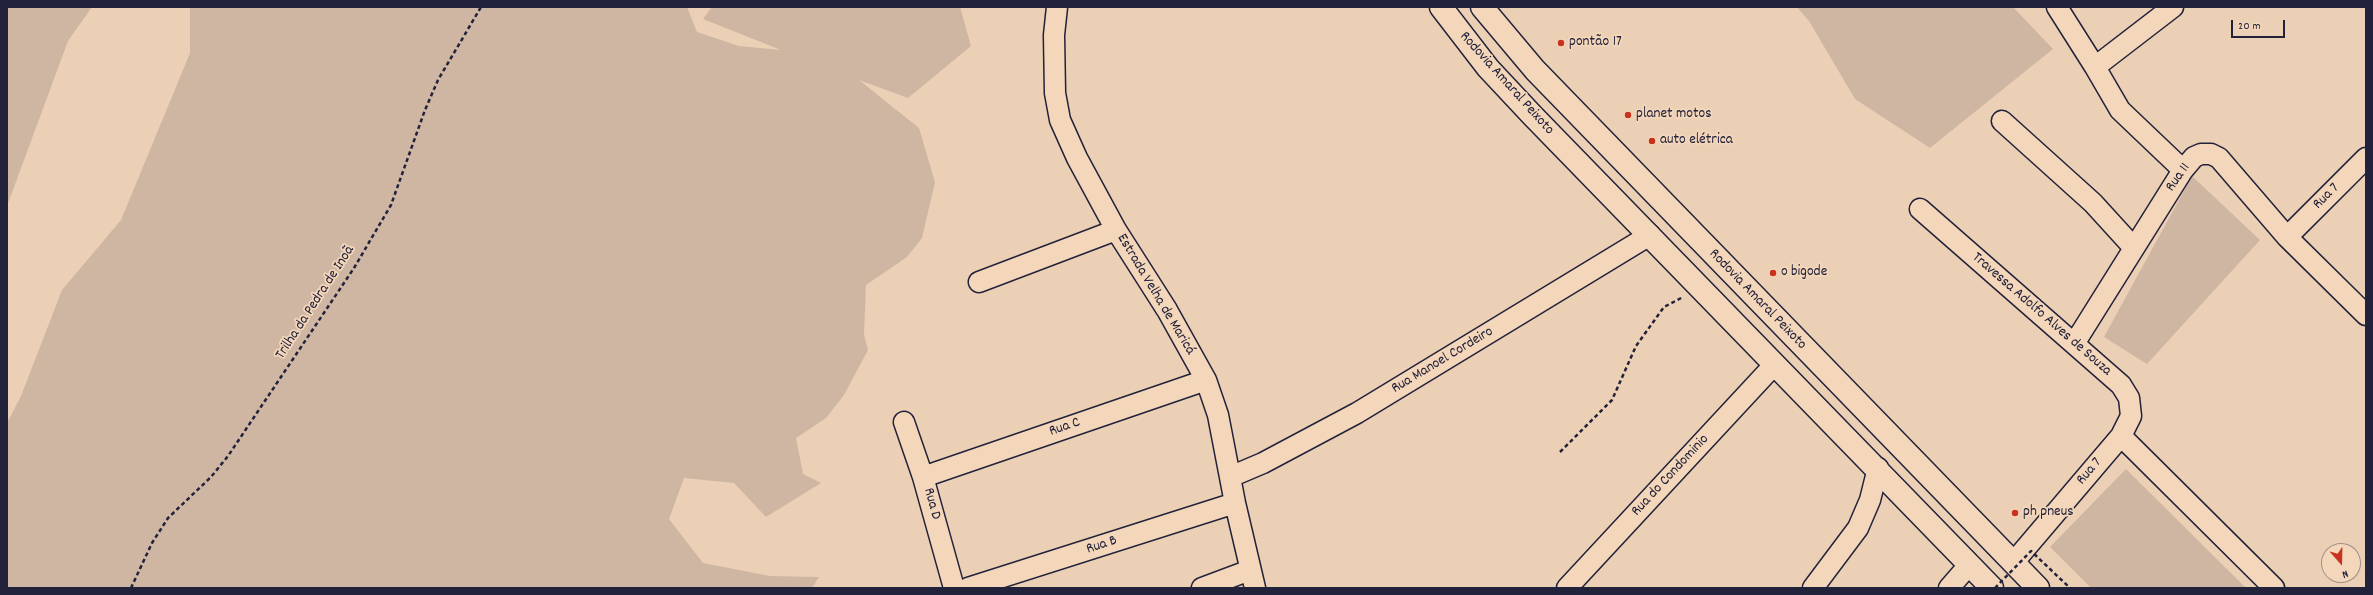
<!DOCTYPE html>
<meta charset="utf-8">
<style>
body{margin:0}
#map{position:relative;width:2373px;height:595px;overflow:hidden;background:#ecd0b5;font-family:Dekko,sans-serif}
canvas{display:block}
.frame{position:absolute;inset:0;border:8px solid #22223b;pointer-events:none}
.north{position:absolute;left:2321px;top:543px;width:40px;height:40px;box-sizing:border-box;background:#f4d7ba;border:1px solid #a08f87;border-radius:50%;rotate:160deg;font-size:11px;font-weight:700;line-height:16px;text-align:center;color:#22223b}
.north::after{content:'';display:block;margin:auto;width:14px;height:18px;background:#c8321e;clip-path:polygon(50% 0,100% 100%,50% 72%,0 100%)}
.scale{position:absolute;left:2231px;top:20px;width:54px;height:18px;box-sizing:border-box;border:2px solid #22223b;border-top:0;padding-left:5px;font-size:12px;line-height:14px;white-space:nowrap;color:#22223b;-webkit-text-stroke:3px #f4d7ba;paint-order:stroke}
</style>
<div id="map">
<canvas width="2373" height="595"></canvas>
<div class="frame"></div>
<div class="north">N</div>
<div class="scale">20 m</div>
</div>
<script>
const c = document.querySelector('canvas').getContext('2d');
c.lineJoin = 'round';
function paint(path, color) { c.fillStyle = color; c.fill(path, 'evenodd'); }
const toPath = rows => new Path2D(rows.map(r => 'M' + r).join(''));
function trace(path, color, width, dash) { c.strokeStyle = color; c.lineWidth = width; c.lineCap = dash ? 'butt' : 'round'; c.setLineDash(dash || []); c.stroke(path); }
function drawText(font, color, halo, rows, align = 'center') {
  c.font = font + ' Dekko,sans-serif'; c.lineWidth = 3.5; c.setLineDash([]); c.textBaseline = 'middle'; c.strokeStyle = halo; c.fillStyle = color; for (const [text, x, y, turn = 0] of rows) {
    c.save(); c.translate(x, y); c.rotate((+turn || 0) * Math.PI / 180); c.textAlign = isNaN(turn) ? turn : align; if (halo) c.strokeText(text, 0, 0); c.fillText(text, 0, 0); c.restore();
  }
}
const green = toPath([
 [7,7,92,7,68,41,7,206],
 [190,7,687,7,697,32,739,46,781,50,703,19,712,7,960,7,971,46,908,98,859,80,919,128,935,182,922,238,907,257,866,285,864,335,868,350,844,395,826,418,796,438,803,474,821,483,766,517,734,483,684,478,669,519,703,563,770,576,819,577,812,588,7,588,7,423,21,396,62,290,121,220,190,53],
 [1797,7,2013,7,2053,49,1930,148,1855,99,1809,21],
 [2192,176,2260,240,2147,364,2104,337],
 [2126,469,2246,588,2091,588,2050,547]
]);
const path = toPath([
 [1560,452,1612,400,1636,346,1664,307,1683,297],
 [131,588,152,543,168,518,211,477,228,456,354,268,391,205,425,110,438,80,481,7]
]);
const minor = toPath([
 [1057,7,1054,35,1055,93,1060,120,1077,158,1116,230,1167,310,1206,380,1218,415,1235,503,1255,588],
 [2057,7,2095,67],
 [2173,7,2095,67,2120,110,2183,170],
 [2002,121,2093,203,2134,248],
 [1920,209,2121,385,2129,398,2131,416,2121,436,2013,563],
 [2287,237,2366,158],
 [979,282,1116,230],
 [2074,344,2183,170,2194,157,2201,154,2211,154,2219,158,2287,237,2366,315],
 [904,422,923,477,954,588],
 [2121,436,2274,588],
 [923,477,1206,380],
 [1230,477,1263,463,1357,413,1650,235],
 [968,588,1235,503],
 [1202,588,1250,570],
 [1567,588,1775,364],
 [1813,588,1858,528,1870,500,1878,468],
 [1949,588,1969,565]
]);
const highway = toPath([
 [1441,7,1488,68,1532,115,1992,588],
 [1482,7,1535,70,2038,588]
]);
const pathBridge = toPath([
 [1995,588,2031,551,2070,588]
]);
const markers = [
 [1561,43,4,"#c8321e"],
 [1628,115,4,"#c8321e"],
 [1652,141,4,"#c8321e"],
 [1773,273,4,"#c8321e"],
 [2015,513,4,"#c8321e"]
];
const poiNames = [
 ["pontão 17",1569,43],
 ["planet motos",1636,115],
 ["auto elétrica",1660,141],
 ["o bigode",1781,273],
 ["ph pneus",2023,513]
];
const streetNames = [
 ["Rodovia Amaral Peixoto",1506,84,48],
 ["Rua 11",2179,178,-55],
 ["Rua 7",2327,197,-45],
 ["Estrada Velha de Maricá",1155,295,59],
 ["Rodovia Amaral Peixoto",1757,300,46],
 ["Trilha da Pedra de Inoã",316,303,-57],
 ["Travessa Adolfo Alves de Souza",2041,315,41],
 ["Rua Manoel Cordeiro",1443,361,-31],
 ["Rua C",1065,428,-19],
 ["Rua 7",2090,472,-49],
 ["Rua do Condominio",1671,476,-47],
 ["Rua D",931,504,75],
 ["Rua B",1102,546,-18]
];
paint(green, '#ceb6a3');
trace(minor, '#22223b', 23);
trace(highway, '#22223b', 25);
trace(path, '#22223b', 2.5, [4, 3]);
trace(minor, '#f4d7ba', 20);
trace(highway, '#f4d7ba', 22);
trace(pathBridge, '#22223b', 2.5, [4, 3]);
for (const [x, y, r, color] of markers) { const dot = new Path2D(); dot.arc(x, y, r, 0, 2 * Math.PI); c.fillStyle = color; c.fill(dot); trace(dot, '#f4d7ba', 1.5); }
drawText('15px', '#22223b', '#f4d7ba', poiNames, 'left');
drawText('15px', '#22223b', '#f4d7ba', streetNames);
</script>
